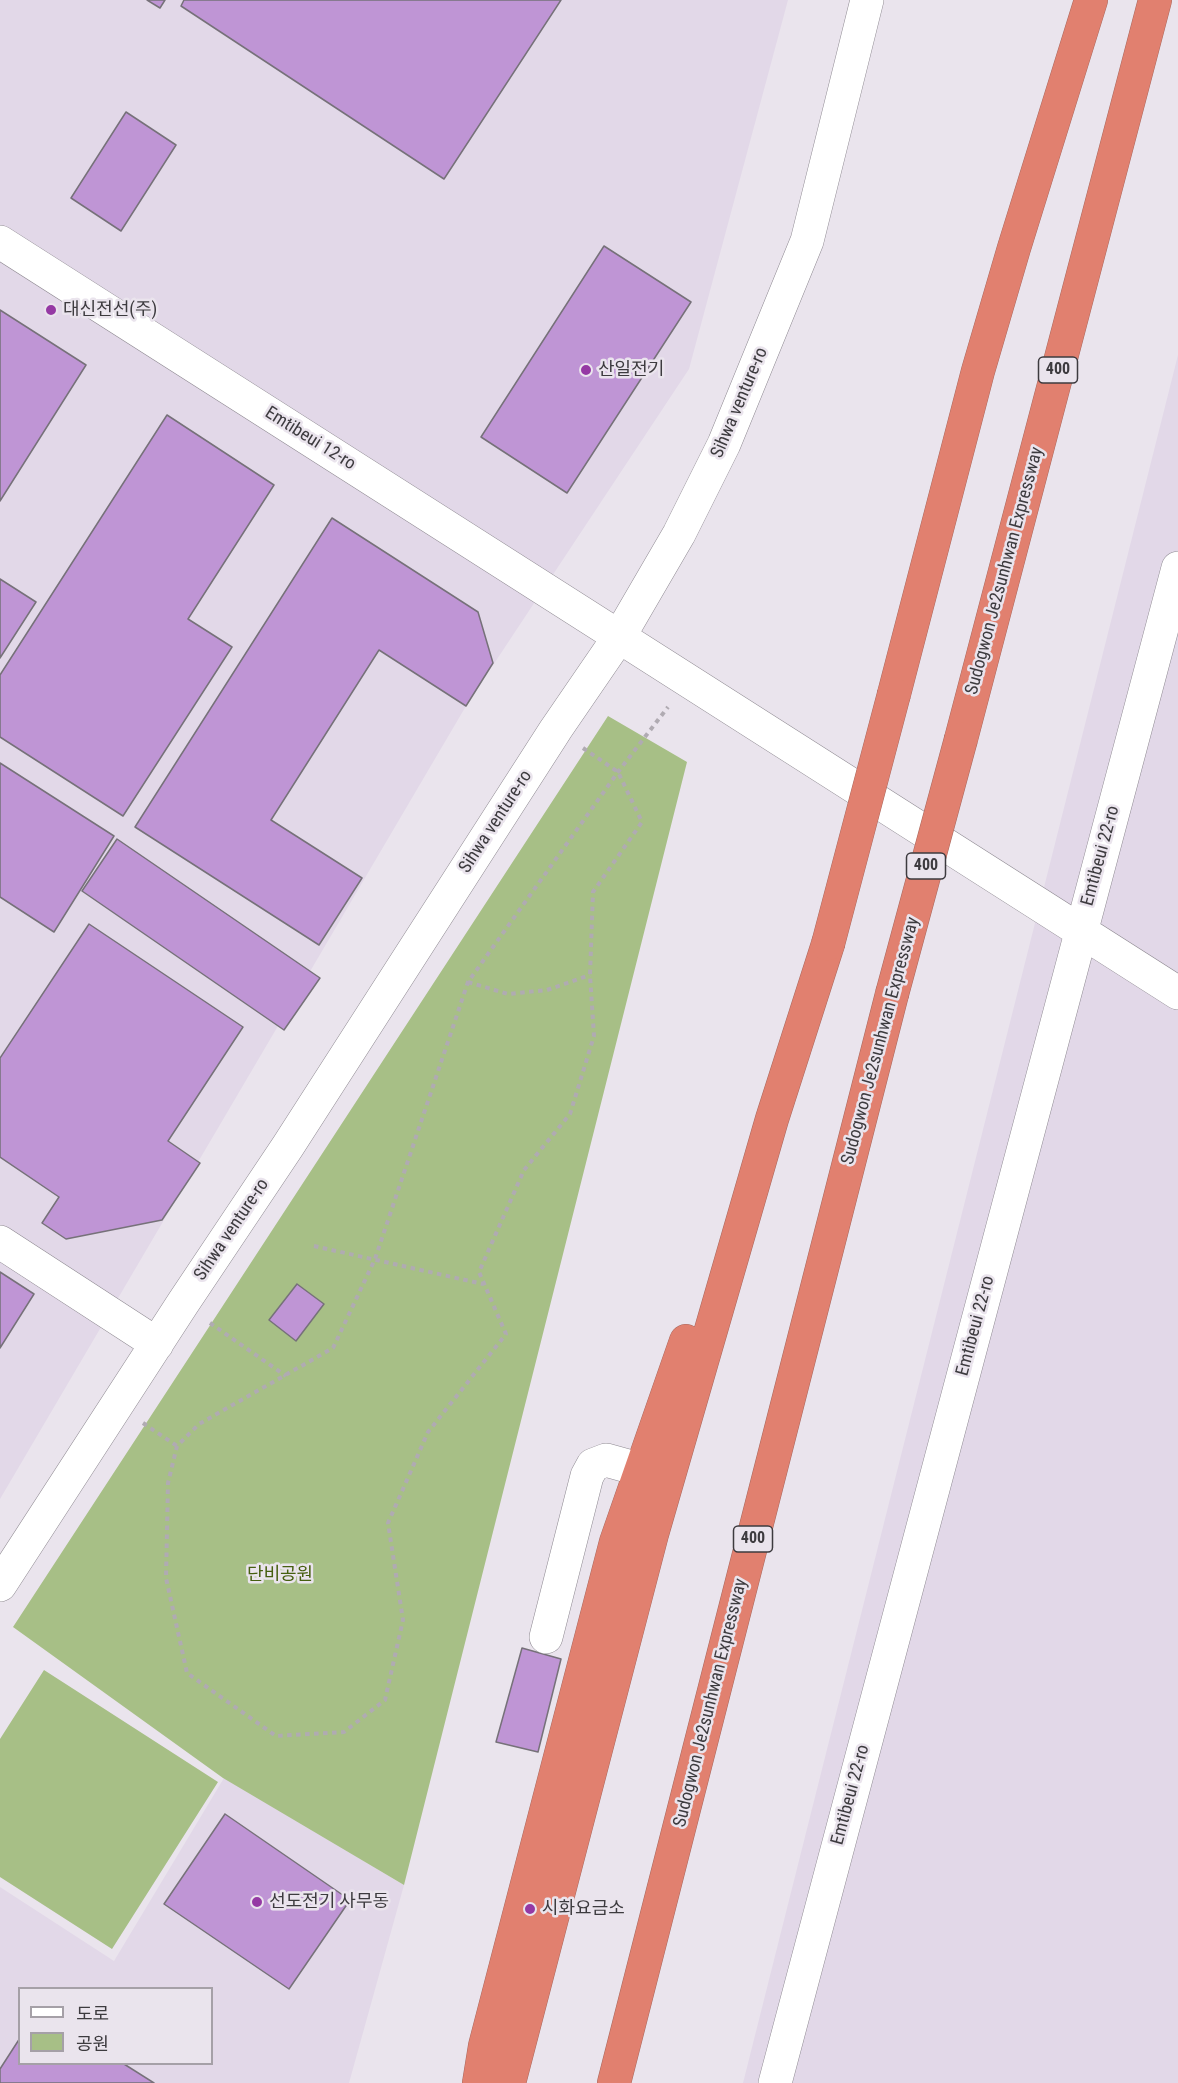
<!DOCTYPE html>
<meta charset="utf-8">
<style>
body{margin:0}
#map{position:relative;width:1178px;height:2083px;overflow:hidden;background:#eae4ed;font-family:"Roboto Condensed","Noto Sans KR",sans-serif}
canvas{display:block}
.legend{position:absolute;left:18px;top:1987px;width:195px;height:78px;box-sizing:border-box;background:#eae4ed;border:2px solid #a5a0a7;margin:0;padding:8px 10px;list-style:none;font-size:18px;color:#3d3b3f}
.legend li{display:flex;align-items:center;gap:12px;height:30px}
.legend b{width:30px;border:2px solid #a5a0a7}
</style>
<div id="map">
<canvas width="1178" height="2083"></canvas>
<ul class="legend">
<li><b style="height:8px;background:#fff"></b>도로</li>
<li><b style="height:16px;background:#a7bf86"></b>공원</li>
</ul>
</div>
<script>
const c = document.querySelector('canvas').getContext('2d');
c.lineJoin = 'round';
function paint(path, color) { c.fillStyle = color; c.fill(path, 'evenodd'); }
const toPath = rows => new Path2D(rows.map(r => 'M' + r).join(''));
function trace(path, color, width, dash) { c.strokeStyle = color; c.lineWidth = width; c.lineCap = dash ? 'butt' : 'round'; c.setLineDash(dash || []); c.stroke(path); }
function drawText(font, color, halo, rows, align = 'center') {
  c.font = font + ' "Roboto Condensed","Noto Sans KR",sans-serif'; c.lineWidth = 5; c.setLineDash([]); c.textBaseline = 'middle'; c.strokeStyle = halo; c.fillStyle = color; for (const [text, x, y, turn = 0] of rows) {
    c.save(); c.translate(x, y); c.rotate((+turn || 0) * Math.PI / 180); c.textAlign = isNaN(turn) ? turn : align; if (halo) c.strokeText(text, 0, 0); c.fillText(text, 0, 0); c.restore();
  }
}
const built = toPath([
 [0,0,788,0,689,369,466,706,0,1499],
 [1178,355,1178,2083,743,2083],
 [224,1778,404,1885,349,2083,0,2083,0,1887,114,1961],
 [20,1988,212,1988,212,2064,20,2064]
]);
const green = toPath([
 [608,716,687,762,404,1885,223,1778,13,1627],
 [44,1670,218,1782,112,1949,0,1877,0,1739]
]);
const building = toPath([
 [147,0,165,0,160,8,147,0],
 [184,0,561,0,444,179,181,6,184,0],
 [126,112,176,145,121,231,71,198,126,112],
 [604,246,691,302,567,493,481,437,604,246],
 [0,310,86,365,0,501,0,310],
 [167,415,274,485,188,619,232,647,123,816,0,737,0,675,167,415],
 [332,518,478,612,493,663,466,706,379,650,271,820,362,878,319,945,135,827,332,518],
 [0,579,36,602,0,658,0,579],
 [0,763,114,836,54,932,0,897,0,763],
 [117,839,320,978,284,1030,82,891,117,839],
 [89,924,243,1027,168,1141,200,1163,162,1220,66,1239,42,1223,59,1197,0,1157,0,1058,89,924],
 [0,1272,34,1294,0,1348,0,1272],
 [297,1284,324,1304,296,1341,269,1320,297,1284],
 [522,1648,561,1659,538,1752,496,1742,522,1648],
 [225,1814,350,1900,289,1989,164,1904,225,1814],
 [20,2038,20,2064,124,2064,154,2083,0,2083,0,2069,20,2038]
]);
const path = toPath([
 [583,748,618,772,642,822,593,892,590,975,594,1036,570,1114,524,1170,479,1272,506,1334,428,1432,388,1523,403,1620,385,1700,344,1732,276,1736,187,1673,166,1578,168,1483,177,1446,199,1424,333,1348,375,1259,468,982,618,772,668,707],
 [468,982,508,994,547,990,590,975],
 [314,1246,483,1284],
 [210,1323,286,1376],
 [143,1423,177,1446]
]);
const minor = toPath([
 [0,242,1178,993],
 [0,1242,157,1344],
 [0,1585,183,1303,288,1146,556,729,619,637,679,534,724,444,807,241,867,0],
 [546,1637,587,1476,593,1465,606,1460,642,1470],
 [775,2083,1178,568]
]);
const highway = toPath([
 [894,694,978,371,1014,248,1091,0],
 [961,739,1155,0],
 [479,2083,485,2046,616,1542,686,1341],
 [509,2083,652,1534,772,1119,828,944],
 [614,2083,892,994]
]);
const highwayBridge = toPath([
 [828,944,894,694],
 [892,994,961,739]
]);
const markers = [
 [51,310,6,"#9539a4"],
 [586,370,6,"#9539a4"],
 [257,1902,6,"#9539a4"],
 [530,1909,6,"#9539a4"]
];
const shields = [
 [1058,370,39],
 [926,866,39],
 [753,1539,39]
];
const shieldNames = [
 ["400",1058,370],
 ["400",926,866],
 ["400",753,1539]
];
const poiNames = [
 ["대신전선(주)",63,310],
 ["산일전기",598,370],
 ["선도전기 사무동",269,1902],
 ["시화요금소",542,1909]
];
const streetNames = [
 ["Sihwa venture-ro",740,403,-67],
 ["Emtibeui 12-ro",310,439,32],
 ["Sudogwon Je2sunhwan Expressway",1005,571,-75],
 ["Sihwa venture-ro",496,822,-57],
 ["Emtibeui 22-ro",1101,856,-75],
 ["Sudogwon Je2sunhwan Expressway",881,1041,-75],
 ["Sihwa venture-ro",232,1230,-56],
 ["Emtibeui 22-ro",976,1326,-75],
 ["Sudogwon Je2sunhwan Expressway",711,1703,-76],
 ["Emtibeui 22-ro",851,1795,-75]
];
const parkNames = [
 ["단비공원",280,1575]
];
paint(built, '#e2d8e8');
paint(green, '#a7bf86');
paint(building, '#bf95d5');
trace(building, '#767179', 1.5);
trace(minor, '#8f8a92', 34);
trace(highway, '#a8685e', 34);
trace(path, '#b0abb2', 4, [4.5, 4.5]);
trace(minor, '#fff', 33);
trace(highway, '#e1806f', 33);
trace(highwayBridge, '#a8685e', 34, []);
trace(highwayBridge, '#e1806f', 33);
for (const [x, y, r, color] of markers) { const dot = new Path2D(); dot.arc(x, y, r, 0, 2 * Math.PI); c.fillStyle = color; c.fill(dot); trace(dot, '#eae4ed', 2); }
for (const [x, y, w] of shields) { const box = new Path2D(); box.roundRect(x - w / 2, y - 13, w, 26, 4.5); c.fillStyle = '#eae4ed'; c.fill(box); trace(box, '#3d3b3f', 1.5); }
drawText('bold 16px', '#3d3b3f', null, shieldNames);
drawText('18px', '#3d3b3f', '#eae4ed', poiNames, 'left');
drawText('18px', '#3d3b3f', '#eae4ed', streetNames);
drawText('18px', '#465f10', '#eae4ed', parkNames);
</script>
